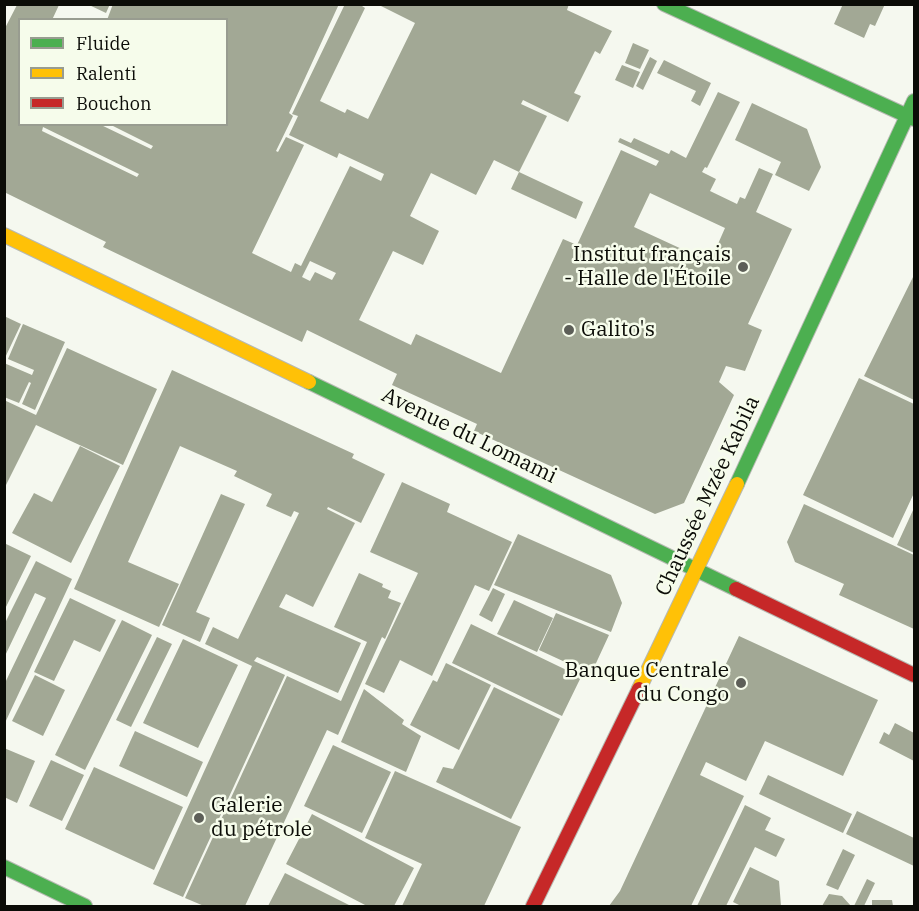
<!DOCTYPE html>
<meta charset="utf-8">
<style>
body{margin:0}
#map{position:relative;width:919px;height:911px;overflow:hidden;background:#f5f8ef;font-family:"IBM Plex Serif",serif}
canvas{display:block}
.frame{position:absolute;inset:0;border:6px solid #0b0c07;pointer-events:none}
.legend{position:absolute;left:18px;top:18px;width:210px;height:108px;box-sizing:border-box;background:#f6fceb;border:2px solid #989c90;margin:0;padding:8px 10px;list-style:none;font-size:18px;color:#0b0c07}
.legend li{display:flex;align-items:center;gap:12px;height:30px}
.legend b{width:30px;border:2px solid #989c90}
</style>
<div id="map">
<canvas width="919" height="911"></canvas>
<div class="frame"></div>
<ul class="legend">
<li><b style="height:8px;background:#4caf50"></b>Fluide</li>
<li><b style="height:8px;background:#ffc107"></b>Ralenti</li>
<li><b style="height:8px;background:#c62828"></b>Bouchon</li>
</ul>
</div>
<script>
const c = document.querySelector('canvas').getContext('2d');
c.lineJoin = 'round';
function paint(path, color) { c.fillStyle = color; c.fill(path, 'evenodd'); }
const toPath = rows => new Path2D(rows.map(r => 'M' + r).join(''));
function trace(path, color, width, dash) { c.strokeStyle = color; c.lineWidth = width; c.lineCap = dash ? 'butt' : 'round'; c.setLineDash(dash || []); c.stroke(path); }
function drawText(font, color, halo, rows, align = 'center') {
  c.font = font + ' "IBM Plex Serif",serif'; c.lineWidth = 5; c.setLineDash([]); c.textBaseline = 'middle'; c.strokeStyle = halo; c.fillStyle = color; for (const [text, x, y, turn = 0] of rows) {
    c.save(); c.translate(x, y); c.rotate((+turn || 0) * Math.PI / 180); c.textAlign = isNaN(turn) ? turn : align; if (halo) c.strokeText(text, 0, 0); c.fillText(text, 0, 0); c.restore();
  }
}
const building = toPath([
 [87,4,110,4,106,13],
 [113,4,339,4,289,113,293,116,276,151,278,152,286,137,304,145,252,253,291,272,295,263,301,266,350,166,381,181,384,174,339,153,337,158,289,135,298,116,292,114,345,4,359,4,365,8,320,101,345,113,347,109,368,119,415,23,377,4,569,4,567,10,612,31,600,54,595,51,574,93,581,96,568,122,523,100,521,104,547,116,519,172,494,160,476,195,431,173,410,216,439,231,423,265,393,251,359,320,411,345,416,334,501,373,563,239,577,245,621,150,656,166,659,161,618,142,620,138,631,143,634,138,669,154,671,150,686,158,718,92,740,102,707,168,705,167,702,172,716,179,710,191,737,204,740,197,745,199,759,168,773,174,756,212,792,229,748,324,762,330,745,371,726,366,719,382,734,395,684,503,655,514,474,431,477,424,392,385,397,374,307,330,302,342,103,247,106,242,4,192,4,30,17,5,59,5,52,20,20,20,20,124,99,124,151,149,153,146,109,124,226,124,226,20,107,20],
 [43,127,139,174,137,177,42,131],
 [650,193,725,228,710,262,634,227],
 [310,261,336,273,332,280,315,272,310,281,302,277],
 [843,4,885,4,875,26,870,24,864,38,834,24],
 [633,43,649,50,640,69,625,63],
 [650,57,657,61,643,90,636,86],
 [664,60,711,83,700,106,691,101,696,91,657,73],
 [622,65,640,72,633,88,615,80],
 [752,103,807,129,821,167,809,191,775,175,781,162,735,140],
 [519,172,583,202,576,219,511,189],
 [914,275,914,400,864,376],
 [4,316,21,324,4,360],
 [23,324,65,342,35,410,22,404,31,383,29,382,19,403,4,397,4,363,32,375,34,370,8,359],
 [67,348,157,389,123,465,36,425,4,489,4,400,36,415],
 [172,370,354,454,352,458,385,474,361,523,328,507,327,509,355,523,313,607,286,594,279,607,361,643,338,693,257,657,254,661,285,675,183,897,153,884,252,666,205,644,213,627,238,639,299,513,294,511,291,517,266,506,272,494,234,476,237,471,180,446,128,562,179,584,159,627,74,589],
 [859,378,914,404,914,493,893,538,803,495],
 [80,446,120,466,71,563,12,533,34,493,52,502],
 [402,482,450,504,447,512,512,542,489,591,475,585,432,676,400,660,384,693,365,684,418,573,370,552],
 [221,494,245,504,196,612,210,618,200,642,162,625],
 [804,504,914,555,914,629,839,595,844,584,795,562,787,542],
 [914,508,914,553,897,545],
 [518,534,611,575,622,603,611,632,494,585],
 [4,543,31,556,4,611],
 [36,561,72,579,4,725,4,685,46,598,35,593,4,658,4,625],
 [359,573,383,584,382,587,391,591,388,598,401,603,385,639,382,637,338,735,327,730,245,906,204,906,185,898,287,676,341,701,367,642,334,627],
 [493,588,505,594,492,622,479,615],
 [70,598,116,620,100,652,74,640,54,681,34,672],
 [514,600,553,618,537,652,497,634],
 [556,613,609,635,591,674,539,650],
 [122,620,152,635,85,770,55,755],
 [471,624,581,677,562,716,452,663],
 [739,636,878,700,843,776,765,741,746,781,706,762,700,775,744,796,691,906,609,906,620,891],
 [157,637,172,644,131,727,116,720],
 [183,639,238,665,198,748,143,723],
 [446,663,491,685,459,750,410,725,433,680,437,682],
 [35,675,65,690,43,736,12,721],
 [494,687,560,719,511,819,436,782,443,767,453,769],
 [364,689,404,720,402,724,421,736,406,772,341,742],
 [895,723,914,733,914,761,879,743,884,732,889,735],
 [135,731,203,762,187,797,119,766],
 [333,745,391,772,362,833,304,806],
 [4,748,35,761,17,803,4,797],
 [51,760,84,775,62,821,29,806],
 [94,767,183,807,154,870,65,829],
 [395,771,521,827,484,906,402,906,422,864,365,838],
 [768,775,852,814,843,833,759,794],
 [745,805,771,818,765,830,785,839,776,857,755,847,726,906,697,906],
 [857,811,914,838,914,866,846,834],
 [312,814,414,868,394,906,367,906,286,864],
 [843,849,855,855,838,890,826,885],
 [750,867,779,881,781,906,741,906,733,902],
 [285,873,351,906,268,906],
 [867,879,875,883,864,906,854,906],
 [829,894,842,896,851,906,822,906],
 [872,900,892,900,893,906,872,906]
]);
const fast = toPath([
 [664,4,914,119],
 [309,382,736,589],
 [737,484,914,101],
 [4,867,85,906]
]);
const slow = toPath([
 [4,235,309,382],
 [639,689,737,484]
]);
const jam = toPath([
 [736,589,914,675],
 [533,906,639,689]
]);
const markers = [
 [743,267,6,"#5d5f58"],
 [569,330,6,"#5d5f58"],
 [741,683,6,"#5d5f58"],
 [199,818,6,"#5d5f58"]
];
const poiNames = [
 ["Institut français",731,255],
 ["- Halle de l'Étoile",731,279],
 ["Galito's",581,330,"left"],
 ["Banque Centrale",729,671],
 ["du Congo",729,695],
 ["Galerie",211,806,"left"],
 ["du pétrole",211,830,"left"]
];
const streetNames = [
 ["Avenue du Lomami",469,436,26],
 ["Chaussée Mzée Kabila",708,496,-65]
];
paint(building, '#a2a895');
trace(fast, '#b6b9b2', 16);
trace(slow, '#b6b9b2', 16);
trace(jam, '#b6b9b2', 16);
trace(fast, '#4caf50', 14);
trace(slow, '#ffc107', 14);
trace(jam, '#c62828', 14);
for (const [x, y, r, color] of markers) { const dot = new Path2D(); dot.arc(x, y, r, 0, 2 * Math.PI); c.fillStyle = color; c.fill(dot); trace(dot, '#f6fceb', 2); }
drawText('21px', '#0b0c07', '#f6fceb', poiNames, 'right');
drawText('21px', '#0b0c07', '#f6fceb', streetNames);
</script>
